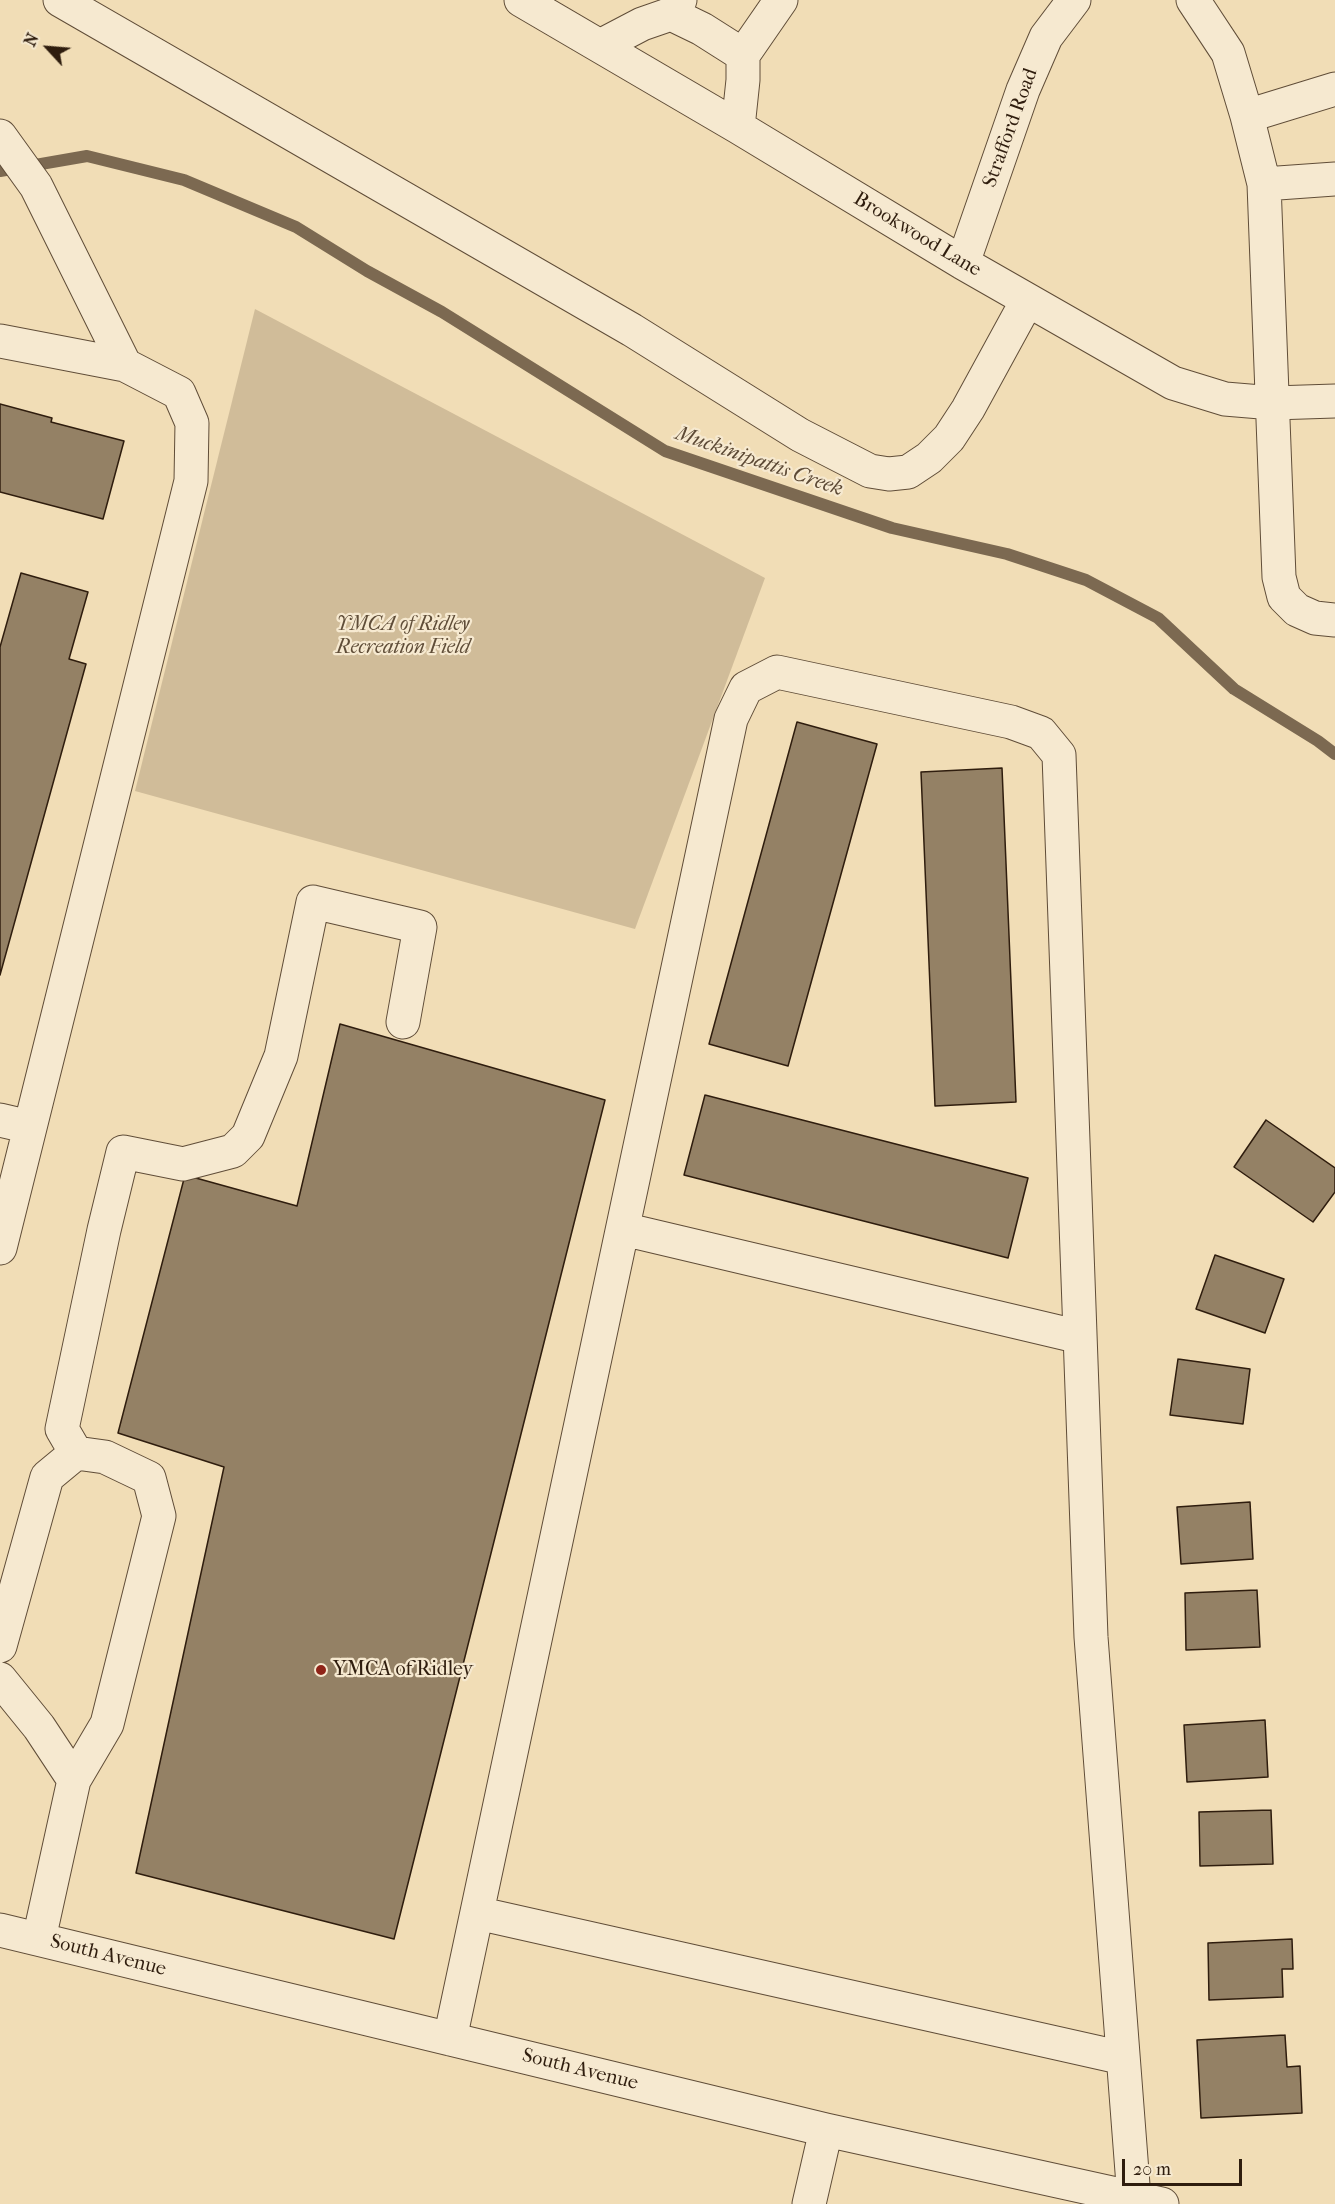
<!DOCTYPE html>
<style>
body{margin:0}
#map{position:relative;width:1335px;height:2204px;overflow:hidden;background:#f1ddb6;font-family:"IM FELL French Canon",serif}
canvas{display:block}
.north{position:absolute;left:18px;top:18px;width:60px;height:60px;-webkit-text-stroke:4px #f6e9d0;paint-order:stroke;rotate:296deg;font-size:16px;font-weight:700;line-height:24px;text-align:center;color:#2f1d0e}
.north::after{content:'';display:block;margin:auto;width:21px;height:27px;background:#2f1d0e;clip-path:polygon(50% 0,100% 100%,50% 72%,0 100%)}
.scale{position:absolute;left:1122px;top:2159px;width:120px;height:27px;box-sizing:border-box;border:3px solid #2f1d0e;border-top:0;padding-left:8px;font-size:18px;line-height:21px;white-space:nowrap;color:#2f1d0e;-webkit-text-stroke:4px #f6e9d0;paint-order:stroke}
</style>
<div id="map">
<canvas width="1335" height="2204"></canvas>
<div class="north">N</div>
<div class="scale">20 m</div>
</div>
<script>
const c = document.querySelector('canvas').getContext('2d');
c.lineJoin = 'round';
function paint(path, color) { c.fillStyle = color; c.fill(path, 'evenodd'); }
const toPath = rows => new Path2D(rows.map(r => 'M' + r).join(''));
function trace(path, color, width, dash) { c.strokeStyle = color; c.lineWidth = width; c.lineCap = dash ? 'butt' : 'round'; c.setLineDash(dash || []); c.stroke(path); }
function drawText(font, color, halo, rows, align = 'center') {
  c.font = font + ' "IM FELL French Canon",serif'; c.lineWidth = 4.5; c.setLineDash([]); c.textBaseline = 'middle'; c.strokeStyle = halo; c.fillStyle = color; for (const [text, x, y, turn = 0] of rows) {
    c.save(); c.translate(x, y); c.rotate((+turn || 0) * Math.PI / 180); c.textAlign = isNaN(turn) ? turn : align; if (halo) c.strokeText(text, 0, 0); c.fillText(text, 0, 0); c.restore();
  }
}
const green = toPath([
 [255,309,765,578,635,929,135,791]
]);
const stream = toPath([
 [0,171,87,156,184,180,296,227,367,271,442,312,665,451,892,528,1007,554,1086,580,1158,618,1234,689,1318,741,1335,754]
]);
const building = toPath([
 [0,404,52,418,51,422,124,441,103,519,0,492,0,404],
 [21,573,88,592,69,659,86,664,0,975,0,647,21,573],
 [797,722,877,744,788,1066,709,1044,797,722],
 [1002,768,1016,1102,935,1106,921,772,1002,768],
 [340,1024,605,1100,394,1939,136,1873,224,1467,118,1433,185,1175,297,1206,340,1024],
 [705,1095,1028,1178,1008,1258,684,1175,705,1095],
 [1266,1120,1335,1168,1335,1192,1313,1222,1234,1167,1266,1120],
 [1215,1255,1284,1279,1265,1333,1196,1309,1215,1255],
 [1178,1359,1250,1369,1243,1424,1170,1415,1178,1359],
 [1250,1502,1253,1559,1181,1564,1177,1507,1250,1502],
 [1257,1590,1260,1647,1186,1650,1185,1593,1257,1590],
 [1265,1720,1268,1777,1187,1782,1184,1725,1265,1720],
 [1271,1810,1273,1864,1200,1866,1199,1812,1271,1810],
 [1292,1939,1293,1969,1282,1969,1283,1997,1209,2000,1208,1943,1292,1939],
 [1285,2035,1287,2067,1300,2066,1302,2113,1201,2118,1197,2040,1285,2035]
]);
const minor = toPath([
 [60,0,632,330,800,435,870,471,889,474,908,472,929,458,949,438,968,409,1027,301],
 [521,0,738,127,963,263,1173,383,1225,399,1273,403,1335,401],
 [1193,0,1228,53,1247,116,1264,184,1279,577,1284,597,1297,610,1315,618,1335,620],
 [671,14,702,29,743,55],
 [600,46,642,24,671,14,680,0],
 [1247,116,1335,89],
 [738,127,743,80,743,55,781,0],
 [0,136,36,186,125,365],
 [1264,184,1335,179],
 [963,263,1023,90,1046,37,1074,0],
 [0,341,125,365,179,393,192,423,191,481,0,1248],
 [0,1120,30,1127],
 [623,1229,1080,1337],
 [76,1453,62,1429,104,1230,123,1152,183,1164,233,1151,248,1136,281,1056,313,902,420,927,403,1022],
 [0,1646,47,1477,76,1453,105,1457,149,1478,159,1516,107,1724,74,1780,39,1939],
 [0,1679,39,1727,74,1780],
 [477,1913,1123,2058],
 [0,1930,826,2130,1162,2204],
 [450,2039,731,719,746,688,777,672,1011,722,1041,733,1059,755,1091,1637,1134,2198],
 [809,2204,826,2130]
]);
const markers = [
 [321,1670,6,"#8f2418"]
];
const streetNames = [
 ["Strafford Road",1011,128,-70],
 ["Brookwood Lane",917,235,31],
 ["South Avenue",108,1956,14],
 ["South Avenue",580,2070,14]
];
const parkNames = [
 ["YMCA of Ridley",403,625],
 ["Recreation Field",403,648]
];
const poiNames = [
 ["YMCA of Ridley",333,1670]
];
const waterNames = [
 ["Muckinipattis Creek",759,462,19]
];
paint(green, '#d0bc99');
trace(stream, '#7c6951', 12);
paint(building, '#948165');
trace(building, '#2f1d0e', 1.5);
trace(minor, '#604d38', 35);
trace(minor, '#f6e9d0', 33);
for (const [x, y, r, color] of markers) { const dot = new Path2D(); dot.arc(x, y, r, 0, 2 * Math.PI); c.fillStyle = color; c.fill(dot); trace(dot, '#f6e9d0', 2); }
drawText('20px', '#2f1d0e', '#f6e9d0', streetNames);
drawText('italic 20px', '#5f4d38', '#f6e9d0', parkNames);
drawText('20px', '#2f1d0e', '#f6e9d0', poiNames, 'left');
drawText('italic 21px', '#5c4935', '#f6e9d0', waterNames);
</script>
